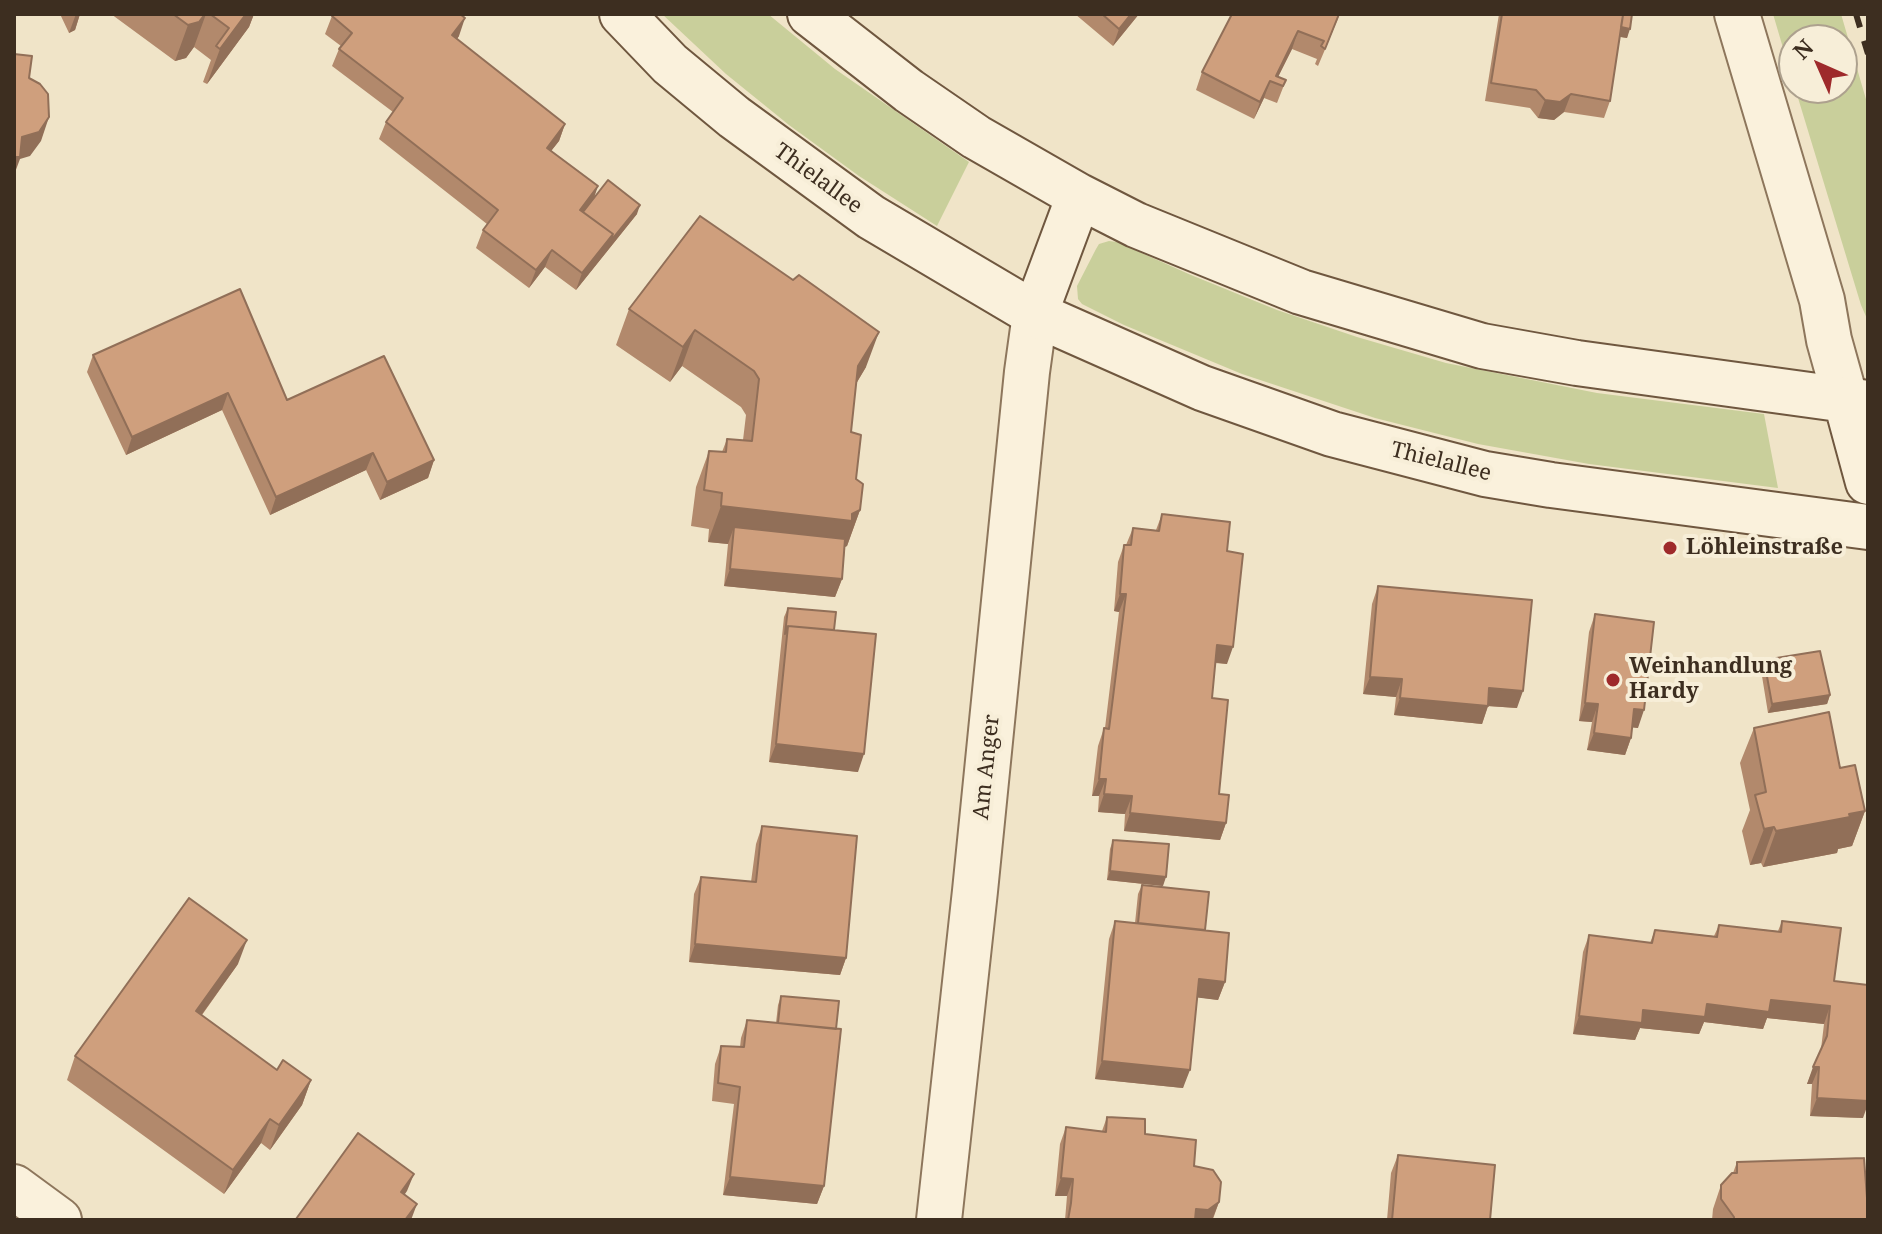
<!DOCTYPE html>
<meta charset="utf-8">
<style>
body{margin:0}
#map{position:relative;width:1882px;height:1234px;overflow:hidden;background:#f0e4c8;font-family:"Noto Serif",serif}
canvas{display:block}
.frame{position:absolute;inset:0;border:16px solid #3d2e20;pointer-events:none}
.north{position:absolute;left:1778px;top:24px;width:80px;height:80px;box-sizing:border-box;background:#f7eed8;border:2px solid #ada18e;border-radius:50%;rotate:315deg;font-size:22px;font-weight:700;line-height:32px;text-align:center;color:#3d2e20}
.north::after{content:'';display:block;margin:auto;width:28px;height:36px;background:#9e2a2b;clip-path:polygon(50% 0,100% 100%,50% 72%,0 100%)}
</style>
<div id="map">
<canvas width="1882" height="1234"></canvas>
<div class="frame"></div>
<div class="north">N</div>
</div>
<script>
const c = document.querySelector('canvas').getContext('2d');
c.lineJoin = 'round';
function paint(path, color) { c.fillStyle = color; c.fill(path, 'evenodd'); }
const toPath = rows => new Path2D(rows.map(r => 'M' + r).join(''));
function trace(path, color, width, dash) { c.strokeStyle = color; c.lineWidth = width; c.lineCap = dash ? 'butt' : 'round'; c.setLineDash(dash || []); c.stroke(path); }
function drawText(font, color, halo, rows, align = 'center') {
  c.font = font + ' "Noto Serif",serif'; c.lineWidth = 8; c.setLineDash([]); c.textBaseline = 'middle'; c.strokeStyle = halo; c.fillStyle = color; for (const [text, x, y, turn = 0] of rows) {
    c.save(); c.translate(x, y); c.rotate((+turn || 0) * Math.PI / 180); c.textAlign = isNaN(turn) ? turn : align; if (halo) c.strokeText(text, 0, 0); c.fillText(text, 0, 0); c.restore();
  }
}
const green = toPath([
 [662,14,768,14,835,69,969,162,937,226,859,176,789,125,726,74],
 [1773,14,1841,14,1868,106,1868,321,1861,305,1795,88,1842,88,1842,40,1794,40,1794,85],
 [1109,241,1117,242,1191,275,1277,310,1357,337,1446,363,1597,393,1764,414,1778,488,1589,464,1478,444,1375,418,1242,374,1124,325,1082,304,1078,299,1077,286,1096,249,1099,244]
]);
const street = toPath([
 [1737,14,1822,300,1829,340,1846,401],
 [14,1187,59,1220],
 [939,1220,975,891,1027,372,1035,314]
]);
const secondary = toPath([
 [622,14,670,64,734,117,871,217,1035,314,1202,388,1332,434,1485,474,1551,485,1868,527],
 [810,14,909,91,976,137,1079,196,1136,225,1301,292,1482,346,1577,363,1868,403],
 [1035,314,1079,196],
 [1846,401,1868,482]
]);
const rail = toPath([
 [1856,14,1868,54]
]);
const wall = toPath([
 [60,14,80,14,75,30,69,33],
 [111,14,254,14,249,27,207,84,203,82,211,60,194,47,186,58,175,61],
 [1075,14,1139,14,1113,46],
 [1232,14,1340,14,1318,66,1315,64,1317,59,1292,49,1278,77,1286,80,1277,103,1264,98,1254,119,1196,90,1202,72],
 [1499,14,1632,14,1627,38,1620,37,1610,101,1604,118,1564,112,1554,120,1538,118,1530,108,1485,101],
 [332,16,459,36,457,39,565,124,559,141,551,151,595,196,637,214,576,290,545,267,529,288,476,248,483,230,487,224,379,139,386,122,393,112,332,66,339,49,341,46,325,34],
 [629,309,866,367,856,384,851,432,860,510,847,546,845,547,842,579,835,597,724,586,728,544,708,542,709,529,691,526,696,487,709,451,722,452,727,439,743,440,746,415,741,407,682,366,670,382,616,345],
 [93,355,287,400,434,460,428,478,380,500,366,470,270,515,222,410,126,455,87,372],
 [1162,514,1227,551,1227,664,1215,663,1212,698,1219,794,1226,823,1220,840,1124,831,1125,814,1098,812,1099,796,1092,796,1098,746,1104,728,1105,728,1119,612,1114,611,1118,562,1124,545,1126,545,1133,528,1156,530],
 [1378,586,1517,708,1488,706,1482,724,1394,715,1396,697,1363,694,1372,604],
 [788,608,834,630,858,772,769,762,784,617],
 [1595,614,1638,728,1632,727,1631,738,1625,755,1587,750,1592,722,1579,721,1589,632],
 [1764,660,1830,695,1827,704,1768,713,1761,670],
 [1754,728,1840,768,1865,811,1852,846,1838,849,1837,853,1763,867,1761,863,1750,865,1742,831,1750,810,1740,763],
 [762,826,846,958,840,975,689,962,694,894,701,877,751,882,756,844],
 [1113,840,1163,886,1107,880,1110,849],
 [1142,885,1205,930,1225,982,1218,1000,1197,997,1183,1088,1095,1079,1109,939,1115,921,1135,923,1138,894],
 [1782,921,1834,981,1863,1118,1810,1116,1812,1084,1807,1084,1821,1049,1824,1024,1767,1018,1763,1029,1704,1022,1699,1034,1640,1028,1635,1040,1573,1034,1583,952,1589,935,1650,943,1655,930,1714,936,1719,925,1778,931],
 [238,964,202,1015,277,1070,311,1080,302,1105,270,1150,261,1143,224,1194,67,1080,75,1056],
 [781,996,836,1029,824,1186,817,1204,723,1195,734,1104,712,1101,715,1064,721,1046,740,1047,741,1038,747,1020,776,1023,778,1005],
 [1107,1117,1145,1134,1194,1166,1219,1202,1213,1219,1065,1220,1067,1196,1055,1196,1060,1144,1066,1127,1102,1131],
 [1398,1155,1490,1220,1387,1220,1391,1173],
 [1737,1162,1867,1198,1868,1220,1712,1220,1713,1209,1721,1185,1733,1173]
]);
const shadedWall = toPath([
 [76,14,80,14,75,30,69,33],
 [206,14,194,47,186,58,175,61,188,25],
 [246,14,254,14,249,27,207,84,220,49],
 [1131,14,1139,14,1113,46,1119,29],
 [465,18,459,36,446,53,452,35],
 [1619,27,1630,29,1627,38,1616,36],
 [1298,31,1292,49,1275,83,1276,76],
 [1270,81,1264,98,1254,119,1260,102],
 [1571,94,1564,112,1554,120,1538,118,1545,100],
 [49,117,41,141,30,156,20,159,14,175,14,157,22,137],
 [565,124,559,141,540,165,547,148],
 [598,186,592,204,580,220,580,210],
 [640,205,637,214,576,290,582,273,613,234],
 [552,250,545,267,529,288,536,270],
 [695,330,682,366,670,382,683,347],
 [879,332,866,367,845,402,858,366],
 [228,393,222,410,126,455,132,437],
 [373,453,366,470,270,515,276,497],
 [434,460,428,478,380,500,387,482],
 [721,506,852,514,860,510,847,546,842,548,734,527,728,544,708,542],
 [730,569,842,579,835,597,724,586],
 [1120,594,1126,594,1119,612,1114,611],
 [1217,645,1233,647,1227,664,1211,662],
 [1370,677,1402,679,1396,697,1363,694],
 [1489,688,1523,691,1517,708,1488,706,1482,724,1394,715,1400,698],
 [1830,695,1827,704,1768,713,1772,704],
 [1585,703,1598,704,1592,722,1579,721],
 [1634,709,1644,710,1638,728,1628,727],
 [1594,733,1631,738,1625,755,1587,750],
 [776,744,864,754,858,772,769,762],
 [1099,779,1106,779,1099,796,1092,796],
 [1104,794,1132,796,1125,814,1098,812],
 [1865,811,1852,846,1838,849,1837,853,1763,867,1776,831],
 [1130,813,1226,823,1220,840,1124,831],
 [1774,827,1761,863,1750,865,1764,829],
 [1110,871,1166,877,1163,886,1107,880],
 [247,940,238,964,187,1035,196,1011],
 [695,944,846,958,840,975,689,962],
 [1199,979,1225,982,1218,1000,1193,997],
 [1771,1000,1830,1006,1824,1024,1767,1018,1763,1029,1704,1022,1699,1034,1640,1028,1635,1040,1573,1034,1579,1016,1707,1004],
 [1102,1061,1190,1070,1183,1088,1095,1079],
 [1813,1067,1819,1067,1812,1084,1807,1084],
 [311,1080,302,1105,270,1150,279,1125],
 [1817,1098,1868,1101,1868,1104,1863,1118,1810,1116],
 [270,1119,261,1143,224,1194,233,1170],
 [414,1174,407,1191,394,1210,401,1192],
 [730,1177,824,1186,817,1204,723,1195],
 [1061,1178,1073,1179,1067,1196,1055,1196],
 [1219,1202,1212,1220,1192,1220,1196,1209],
 [417,1204,411,1220,405,1220]
]);
const building = toPath([
 [173,14,205,14,199,22,188,25,173,14],
 [210,14,246,14,220,49,216,46,229,28,210,14],
 [334,14,460,14,465,18,452,35,565,124,547,148,598,186,580,210,613,234,582,273,552,250,536,270,483,230,498,210,386,122,403,98,339,49,352,33,332,16,334,14],
 [1102,14,1131,14,1119,29,1102,14],
 [1232,14,1339,14,1325,49,1321,46,1324,41,1298,31,1276,76,1286,80,1283,86,1270,81,1260,102,1202,72,1232,14],
 [1502,14,1615,14,1623,15,1610,101,1571,94,1560,102,1545,100,1536,90,1491,83,1502,14],
 [1615,14,1632,14,1630,29,1621,27,1623,15,1615,14],
 [14,54,32,56,29,78,40,84,48,94,49,117,39,132,22,137,20,157,14,157,14,54],
 [608,180,640,205,610,242,613,234,583,212,608,180],
 [700,216,793,280,799,275,879,332,858,366,851,432,861,435,856,479,863,484,860,510,852,514,852,521,721,506,722,493,704,490,709,451,726,452,727,439,752,441,759,379,754,371,695,330,683,347,629,309,700,216],
 [240,289,287,400,384,356,434,460,387,482,373,453,276,497,228,393,132,437,93,355,240,289],
 [1162,514,1230,522,1227,551,1243,554,1233,647,1217,645,1212,698,1228,700,1219,794,1229,795,1226,823,1130,813,1132,796,1104,794,1106,779,1099,779,1104,728,1109,729,1126,594,1120,594,1124,545,1131,545,1133,528,1159,531,1162,514],
 [734,527,845,539,842,579,730,569,734,527],
 [1378,586,1532,600,1523,691,1489,688,1488,706,1400,698,1402,679,1370,677,1378,586],
 [788,608,836,612,834,630,788,626,785,634,788,608],
 [1595,614,1654,622,1644,710,1634,709,1631,738,1594,733,1598,704,1585,703,1595,614],
 [788,626,876,634,864,754,776,744,788,626],
 [1820,651,1830,695,1772,704,1764,660,1820,651],
 [1829,712,1840,768,1855,765,1865,811,1849,814,1850,817,1776,831,1774,827,1764,829,1755,795,1766,792,1754,728,1829,712],
 [762,826,857,836,846,958,695,944,701,877,756,882,762,826],
 [1113,840,1169,844,1166,877,1110,871,1113,840],
 [1142,885,1209,892,1205,930,1138,923,1142,885],
 [189,898,247,940,196,1011,277,1070,283,1060,311,1080,279,1125,270,1119,233,1170,75,1056,189,898],
 [1115,921,1229,933,1225,982,1199,979,1190,1070,1102,1061,1115,921],
 [1782,921,1841,928,1834,981,1868,985,1868,1101,1817,1098,1819,1067,1813,1067,1827,1036,1830,1006,1771,1000,1769,1012,1707,1004,1705,1017,1643,1010,1642,1023,1579,1016,1589,935,1652,943,1655,930,1717,937,1719,925,1781,932,1782,921],
 [781,996,839,1001,836,1029,778,1023,781,996],
 [747,1020,841,1029,824,1186,730,1177,740,1087,718,1083,721,1046,744,1047,747,1020],
 [1107,1117,1145,1119,1145,1134,1196,1140,1194,1166,1213,1170,1221,1182,1219,1202,1208,1210,1196,1209,1195,1220,1068,1220,1071,1203,1073,1179,1061,1178,1066,1127,1106,1132,1107,1117],
 [358,1133,414,1174,401,1192,417,1204,405,1220,297,1220,296,1219,358,1133],
 [1398,1155,1495,1165,1490,1220,1392,1220,1398,1155],
 [1864,1158,1867,1198,1868,1199,1868,1220,1734,1220,1734,1217,1721,1199,1721,1185,1732,1173,1737,1173,1737,1162,1864,1158]
]);
const markers = [
 [1670,548,8,"#9e2a2b"],
 [1613,680,8,"#9e2a2b"]
];
const streetNames = [
 ["Thielallee",818,179,36],
 ["Thielallee",1441,462,14],
 ["Am Anger",987,767,-84]
];
const poiNames = [
 ["Löhleinstraße",1686,548],
 ["Weinhandlung",1629,667],
 ["Hardy",1629,692]
];
paint(green, '#c9cf9b');
trace(street, '#8d765c', 48);
trace(secondary, '#6f573f', 48);
trace(street, '#faf1dc', 44);
trace(secondary, '#faf1dc', 44);
trace(rail, '#3d2e20', 6, [14, 14]);
paint(wall, '#b2896c');
paint(shadedWall, '#916f58');
paint(building, '#cf9f7d');
trace(building, '#916f58', 2);
for (const [x, y, r, color] of markers) { const dot = new Path2D(); dot.arc(x, y, r, 0, 2 * Math.PI); c.fillStyle = color; c.fill(dot); trace(dot, '#f7eed8', 3); }
drawText('22px', '#3d2e20', '#f7eed8', streetNames);
drawText('bold 22px', '#3d2e20', '#f7eed8', poiNames, 'left');
</script>
